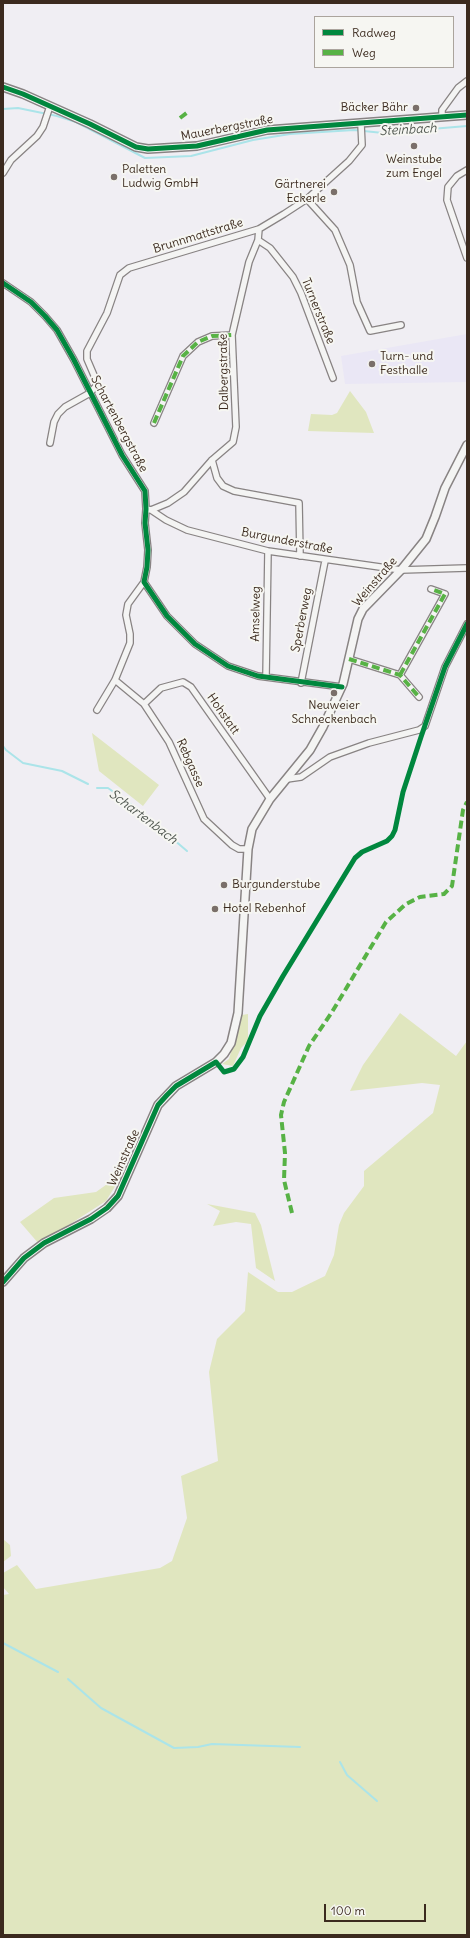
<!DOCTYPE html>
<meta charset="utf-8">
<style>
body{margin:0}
#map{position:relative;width:470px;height:1938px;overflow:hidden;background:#f0eef3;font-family:Delius,sans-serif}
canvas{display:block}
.frame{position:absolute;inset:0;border:4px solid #3b2a1e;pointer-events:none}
.legend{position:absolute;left:314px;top:16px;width:140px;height:52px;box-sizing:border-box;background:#f6f6f2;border:1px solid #aba49d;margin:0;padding:5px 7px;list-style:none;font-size:12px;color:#3b2a1e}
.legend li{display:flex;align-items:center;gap:8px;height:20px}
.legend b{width:20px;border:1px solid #aba49d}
.scale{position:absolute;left:324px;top:1904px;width:102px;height:18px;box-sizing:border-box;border:2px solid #3b2a1e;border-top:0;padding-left:5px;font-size:12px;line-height:14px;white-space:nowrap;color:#3b2a1e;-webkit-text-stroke:3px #f6f6f2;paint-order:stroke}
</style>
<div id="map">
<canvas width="470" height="1938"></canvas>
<div class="frame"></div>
<ul class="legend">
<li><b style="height:5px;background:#00873e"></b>Radweg</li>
<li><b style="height:5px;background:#57b245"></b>Weg</li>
</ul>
<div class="scale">100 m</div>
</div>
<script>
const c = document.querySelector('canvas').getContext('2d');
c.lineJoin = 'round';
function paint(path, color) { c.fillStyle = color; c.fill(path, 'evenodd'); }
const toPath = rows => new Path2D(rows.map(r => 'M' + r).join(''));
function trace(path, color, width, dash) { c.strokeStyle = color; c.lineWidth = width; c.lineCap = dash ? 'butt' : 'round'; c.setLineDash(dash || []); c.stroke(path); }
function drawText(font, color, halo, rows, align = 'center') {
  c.font = font + ' Delius,sans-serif'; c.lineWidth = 4; c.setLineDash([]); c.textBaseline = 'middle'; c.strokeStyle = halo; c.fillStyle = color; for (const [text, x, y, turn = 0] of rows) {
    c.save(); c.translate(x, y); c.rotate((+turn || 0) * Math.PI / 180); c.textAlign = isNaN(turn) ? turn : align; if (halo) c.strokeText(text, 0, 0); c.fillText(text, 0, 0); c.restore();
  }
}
const built = toPath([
 [467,334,467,382,345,384,341,356]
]);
const green = toPath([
 [350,391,366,412,374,433,308,431,311,414,332,415,337,413],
 [92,733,159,785,143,806,99,771],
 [400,1013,456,1056,467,1041,467,1935,3,1935,3,1595,9,1594,3,1587,3,1573,17,1565,36,1589,160,1568,172,1561,187,1518,181,1476,218,1461,209,1372,217,1339,245,1311,248,1272,278,1292,292,1292,325,1276,334,1255,339,1225,344,1213,364,1186,364,1171,433,1113,440,1085,422,1083,350,1091,363,1065],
 [248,1014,248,1041,241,1048,233,1066,222,1064,229,1059,242,1015],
 [124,1172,106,1201,39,1244,20,1222,54,1198,96,1192],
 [207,1204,255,1213,261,1225,275,1281,256,1268,251,1224,236,1222,213,1226,220,1211],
 [3,1539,10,1545,11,1556,3,1562]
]);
const stream = toPath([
 [3,109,18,108,57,116,76,122,145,158,191,156,253,140,290,134,354,130,383,133,467,126],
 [3,746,6,750,23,763,62,771,88,784],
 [97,788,108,788,139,810,187,851],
 [3,1643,58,1672],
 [68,1679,101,1708,174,1748,198,1747,212,1744,300,1747],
 [340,1762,347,1775,377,1801]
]);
const minor = toPath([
 [442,117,442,110,458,88,467,81],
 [467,170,457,176,448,187,447,200,467,258],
 [3,173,11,160,37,136,43,127,50,106],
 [307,199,335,230,350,265,357,302,370,331,401,325],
 [258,240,270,248,293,277,301,293,333,378],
 [3,283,31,302,45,316,57,330,74,360,122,455,145,491,146,509,145,523,148,550,147,567,144,582,167,616,195,644,228,666,258,676,342,687],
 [154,423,183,356,198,342,212,336,232,335],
 [50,443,54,422,58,414,65,407,90,393,96,386,96,380,87,359,87,351,107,313,120,275,129,268,259,229,284,214,307,199,349,161,362,145,361,124],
 [212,460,217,478,223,486,234,491,299,503,300,556],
 [146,509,151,510,168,503,184,492,212,460,233,442,236,427,232,335,249,262,258,240,259,229],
 [151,510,166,520,187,530,268,551,401,570,467,568],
 [349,659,400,675,419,697],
 [400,675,445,594,431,589],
 [266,677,268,551],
 [115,680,144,704,169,742,204,819,232,845,239,849,248,849],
 [301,683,325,561],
 [144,704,161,688,183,682,191,687,270,799],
 [97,710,115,680,130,643,130,634,126,615,128,604,144,582],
 [287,779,301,777,330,757,369,743,419,730,425,726,445,667,467,624]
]);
const tertiary = toPath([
 [3,87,23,94,90,124,136,147,148,149,197,146,267,130,467,115]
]);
const secondary = toPath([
 [3,1282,24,1258,44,1243,91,1219,107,1208,118,1196,158,1105,176,1086,216,1062,224,1054,231,1043,238,1013,248,849,252,829,270,799,310,750,323,727,343,684,358,619,363,609,401,570,426,539,435,517,445,488,467,445]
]);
const quiet = toPath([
 [180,118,188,112],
 [154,423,183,356,198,342,212,336,232,335],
 [349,659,400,675,419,697],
 [400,675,445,594,431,589],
 [292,1213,284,1180,285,1153,281,1115,284,1102,309,1046,332,1012,386,922,406,904,420,897,444,894,452,886,463,810,467,802]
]);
const cycleway = toPath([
 [3,87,23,94,90,124,136,147,148,149,197,146,267,130,467,115],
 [3,283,31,302,45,316,57,330,74,360,122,455,145,491,146,509,145,523,148,550,147,567,144,582,167,616,195,644,228,666,258,676,342,687],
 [3,1282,24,1258,44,1243,91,1219,107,1208,118,1196,158,1105,167,1095,176,1086,216,1062,224,1072,234,1069,243,1057,260,1016,283,976,355,858,362,852,387,841,392,836,395,830,403,792,421,737,445,667,467,624]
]);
const markers = [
 [416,108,4,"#7a6f69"],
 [414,146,4,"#7a6f69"],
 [114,177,4,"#7a6f69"],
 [334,192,4,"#7a6f69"],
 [372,364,4,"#7a6f69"],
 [334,693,4,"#7a6f69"],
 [224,885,4,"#7a6f69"],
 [215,909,4,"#7a6f69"]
];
const poiNames = [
 ["Bäcker Bähr",408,108,"right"],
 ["Weinstube",414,160,"center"],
 ["zum Engel",414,174,"center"],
 ["Paletten",122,170],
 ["Ludwig GmbH",122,184],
 ["Gärtnerei",326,185,"right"],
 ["Eckerle",326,199,"right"],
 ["Turn- und",380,357],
 ["Festhalle",380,371],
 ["Neuweier",334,706,"center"],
 ["Schneckenbach",334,720,"center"],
 ["Burgunderstube",232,885],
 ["Hotel Rebenhof",223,909]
];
const streetNames = [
 ["Mauerbergstraße",227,128,-11],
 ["Brunnmattstraße",198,236,-17],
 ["Turnerstraße",318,311,68],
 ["Dalbergstraße",224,372,-91],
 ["Schartenbergstraße",119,424,62],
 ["Burgunderstraße",287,541,11],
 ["Weinstraße",375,582,-49],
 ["Amselweg",256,614,-89],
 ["Sperberweg",302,620,-79],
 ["Hohstatt",223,714,55],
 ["Rebgasse",190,763,66],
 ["Weinstraße",124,1158,-66]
];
const waterNames = [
 ["Steinbach",408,130,-3],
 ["Schartenbach",143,817,37]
];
paint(built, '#eae7f5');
paint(green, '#e0e6bf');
trace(stream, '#abe4e9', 2);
trace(minor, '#888383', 8);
trace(tertiary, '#888383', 10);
trace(secondary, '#888383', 10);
trace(minor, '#f4f4f3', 5.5);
trace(tertiary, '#f4f4f3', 7);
trace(secondary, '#f4f4f3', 7);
trace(quiet, '#57b245', 4, [8, 4]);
trace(cycleway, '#00873e', 5);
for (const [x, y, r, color] of markers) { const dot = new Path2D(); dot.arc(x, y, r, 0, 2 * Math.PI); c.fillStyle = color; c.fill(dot); trace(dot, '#f6f6f2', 1.5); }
drawText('12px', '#3b2a1e', '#f6f6f2', poiNames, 'left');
drawText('12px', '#3b2a1e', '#f6f6f2', streetNames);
drawText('italic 13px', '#505750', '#f6f6f2', waterNames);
</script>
